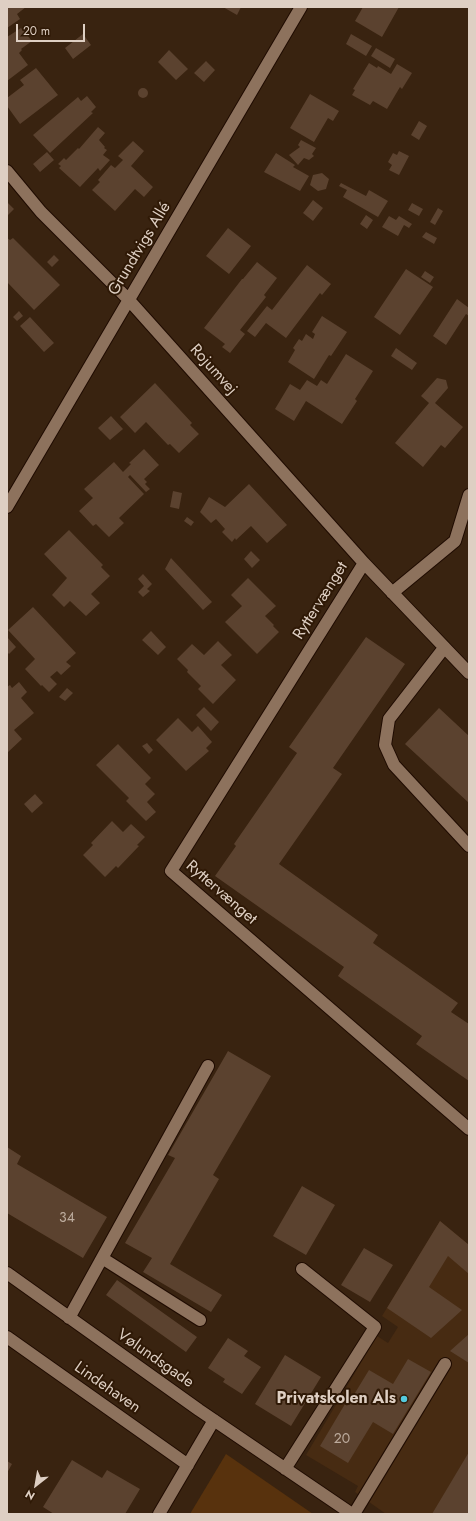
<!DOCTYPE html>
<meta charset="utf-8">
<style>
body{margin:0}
#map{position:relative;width:476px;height:1521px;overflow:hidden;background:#392310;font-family:Jost,sans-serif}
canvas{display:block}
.frame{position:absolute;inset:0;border:8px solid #decfc3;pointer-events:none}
.north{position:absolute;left:16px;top:1465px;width:40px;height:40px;-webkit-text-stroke:3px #2f1906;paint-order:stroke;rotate:211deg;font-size:11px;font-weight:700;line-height:16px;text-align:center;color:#decfc3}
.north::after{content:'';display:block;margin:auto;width:14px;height:18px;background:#decfc3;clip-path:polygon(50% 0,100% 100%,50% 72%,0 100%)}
.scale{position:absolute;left:16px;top:24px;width:69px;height:18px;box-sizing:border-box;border:2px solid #decfc3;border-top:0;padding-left:5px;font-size:12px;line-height:14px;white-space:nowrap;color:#decfc3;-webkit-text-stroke:3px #2f1906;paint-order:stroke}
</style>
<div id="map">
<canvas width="476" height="1521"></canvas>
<div class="frame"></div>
<div class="north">N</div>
<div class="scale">20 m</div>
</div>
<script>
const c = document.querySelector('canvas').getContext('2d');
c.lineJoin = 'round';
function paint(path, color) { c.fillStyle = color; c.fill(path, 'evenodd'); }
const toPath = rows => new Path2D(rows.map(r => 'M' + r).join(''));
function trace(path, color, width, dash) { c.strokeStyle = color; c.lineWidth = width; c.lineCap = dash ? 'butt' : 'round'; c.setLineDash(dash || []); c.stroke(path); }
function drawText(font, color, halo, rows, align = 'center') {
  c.font = font + ' Jost,sans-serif'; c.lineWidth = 4; c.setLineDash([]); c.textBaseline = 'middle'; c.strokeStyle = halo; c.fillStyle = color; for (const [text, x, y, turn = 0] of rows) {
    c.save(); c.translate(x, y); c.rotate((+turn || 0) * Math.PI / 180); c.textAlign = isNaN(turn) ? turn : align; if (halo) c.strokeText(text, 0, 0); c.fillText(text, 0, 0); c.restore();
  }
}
const built = toPath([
 [440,1221,469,1245,469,1514,399,1514,397,1513,386,1514,355,1492,358,1486,306,1455,377,1336,388,1343,398,1327,382,1316]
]);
const green = toPath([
 [226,1454,313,1514,190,1514]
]);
const building = toPath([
 [7,7,26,7,17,14,20,19,7,28],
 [223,7,241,7,237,15],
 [363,7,399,7,382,37,355,21],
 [21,28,32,41,21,49,22,50,19,53,28,65,7,81,7,37],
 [83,34,91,45,73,59,65,48],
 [351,34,372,46,366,56,346,44],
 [376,48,395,59,390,68,371,56],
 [169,50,188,69,176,80,158,62],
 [206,61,215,70,204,82,194,73],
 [369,63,377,68,378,66,391,74,397,64,412,73,402,89,400,87,387,109,373,101,370,105,352,95,355,90,353,89],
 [36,68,58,95,20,124,7,106,7,98,24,85,20,80],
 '138 93a5 5 0 1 1 10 0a5 5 0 1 1-10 0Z',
 [310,94,339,111,333,121,328,118,314,142,290,128],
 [87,96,96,107,91,112,93,113,50,153,33,135,78,97,81,101],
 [419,121,427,126,419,140,411,135],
 [98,127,105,133,99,140,105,147,104,148,107,150,103,155,110,160,100,171,98,168,80,187,59,168,61,166,58,164,64,158,66,160,78,148,79,149],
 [301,140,316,148,312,154,314,156,309,160,304,158,298,165,289,155,300,147,298,145],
 [133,141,144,151,131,166,153,187,144,197,135,189,115,211,92,190,100,182,98,180,111,165,115,168,123,160,118,156],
 [399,151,409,156,399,175,389,170,392,165,388,162,393,153,397,155],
 [47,152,54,160,40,172,33,164],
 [276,153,295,165,293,167,309,176,300,191,264,172],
 [322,173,329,179,326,189,318,191,310,185,313,175],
 [341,183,366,196,369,190,388,201,378,217,343,197,347,190,339,186],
 [313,200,323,208,313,221,303,213],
 [7,202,14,209,7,216],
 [412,203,423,209,419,216,408,210],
 [438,208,443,211,435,225,430,222],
 [366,215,373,220,367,229,360,224],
 [389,216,396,220,399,216,412,224,409,228,404,225,398,236,382,227],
 [228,228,251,246,229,274,206,256],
 [426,232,437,238,434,244,422,237],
 [7,238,10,240,13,238,60,285,34,310,7,282],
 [54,255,59,260,52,267,47,262],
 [257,262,277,278,264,295,266,297,240,330,245,334,230,353,222,347,225,344,204,328,242,279,243,279],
 [307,265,331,284,322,295,320,293,286,338,266,323,255,337,247,331,267,306,272,310],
 [406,269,433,287,400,335,374,317],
 [425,271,434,277,430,283,421,277],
 [457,299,469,308,469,316,466,314,446,345,433,336],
 [19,311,23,316,17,321,13,317],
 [322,316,347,332,331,356,329,355,314,379,288,362,295,350,293,348,299,339,302,341,306,334,313,339,315,334,312,332],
 [30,317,54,343,44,352,20,326],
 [396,348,417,363,412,370,391,356],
 [346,354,373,371,355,399,357,401,342,424,306,401,294,421,275,409,290,384,300,390,307,380,317,386,321,380,327,384],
 [437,378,446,380,448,388,435,403,463,427,445,448,441,445,423,467,395,443,429,403,421,396],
 [155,383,192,423,190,425,199,434,179,453,170,444,168,445,146,422,135,433,120,417],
 [111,416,123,429,110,440,98,428],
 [144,449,159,465,144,479,147,482,145,484,150,489,146,492,130,475,128,477,144,494,119,518,124,523,109,537,96,524,93,526,79,511,93,498,84,489,114,462,123,472,131,464,129,463],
 [249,484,287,525,267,543,251,526,236,540,235,538,232,542,222,532,225,529,216,519,211,523,200,512,209,497,225,507],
 [173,491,182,493,179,509,170,507],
 [187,517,194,522,191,526,184,521],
 [69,530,103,565,101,567,110,576,91,594,100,603,86,616,70,601,64,607,52,595,67,578,44,554],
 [251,551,260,560,252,568,244,559],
 [171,558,212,602,203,610,165,569],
 [143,574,152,584,147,589,150,591,143,597,138,592,144,586,138,579],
 [248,578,276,606,265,616,274,625,273,626,279,632,257,654,225,622,242,606,231,595],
 [33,607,76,653,66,662,71,666,61,675,57,671,50,677,57,684,49,692,42,685,41,686,25,669,35,659,8,630],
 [151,631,166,647,158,655,142,640],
 [7,637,16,647,9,654,7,652],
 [366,637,405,664,333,768,342,774,279,864,378,935,373,943,458,1003,451,1012,469,1024,469,1081,416,1044,422,1036,338,976,344,967,215,876,236,846,234,844,297,753,289,747],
 [218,641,232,655,221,665,236,680,213,704,198,689,201,686,187,672,188,670,177,659,192,644,204,655],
 [19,682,27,692,21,698,34,713,14,730,22,739,7,753,7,687,10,685,12,688],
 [67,688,73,693,65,701,59,697],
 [204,707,219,722,211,731,196,715],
 [439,708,469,736,469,803,405,744],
 [178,718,192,732,198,726,212,742,206,748,209,751,186,771,156,740],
 [147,743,153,750,149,754,142,746],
 [118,744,151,778,145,784,155,794,147,802,156,812,146,821,126,801,129,798,96,765],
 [35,794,43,803,32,813,24,804],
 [112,821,123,832,131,824,145,837,137,845,139,846,118,868,116,866,105,877,83,855,93,845,91,843],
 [228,1051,271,1076,213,1175,219,1179,170,1264,222,1295,211,1312,143,1272,152,1258,125,1243,175,1158,168,1155],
 [7,1147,21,1156,17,1164,107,1217,83,1258,7,1213],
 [302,1186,335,1205,306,1255,273,1236],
 [440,1221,469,1245,469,1274,448,1256,429,1287,462,1310,431,1338,387,1308],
 [364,1248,393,1265,370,1302,341,1285],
 [117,1280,197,1337,186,1352,106,1295],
 [469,1334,469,1363,450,1351],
 [228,1338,248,1351,244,1356,261,1367,242,1394,223,1382,225,1379,208,1368],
 [285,1355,321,1377,291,1426,255,1404],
 [408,1359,431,1372,393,1434,373,1422,348,1463,320,1446,345,1404,347,1406,369,1370,393,1384],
 [469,1452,469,1514,432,1514],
 [72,1460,102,1478,107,1470,140,1489,125,1514,54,1514,43,1507],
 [7,1461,12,1464,7,1473]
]);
const minor = toPath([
 [7,171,41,212,128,299,364,563,469,673],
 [7,507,301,7],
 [364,563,171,871,469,1129],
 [392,593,455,541,469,495],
 [444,648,389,719,385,745,394,765,469,846],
 [102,1258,200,1320],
 [7,1273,199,1410,352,1514],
 [69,1318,208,1066],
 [7,1337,188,1465],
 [285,1469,375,1327,302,1269],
 [159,1514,214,1420],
 [354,1514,445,1364]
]);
const markers = [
 [404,1399,4,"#54cade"]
];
const numberNames = [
 ["34",67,1219],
 ["20",342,1440]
];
const streetNames = [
 ["Grundtvigs Allé",140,249,-59],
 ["Rojumvej",213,370,48],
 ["Ryttervænget",321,601,-58],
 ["Ryttervænget",221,893,41],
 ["Vølundsgade",155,1359,35],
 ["Lindehaven",107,1388,35]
];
const poiNames = [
 ["Privatskolen Als",396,1399]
];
paint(built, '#472b12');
paint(green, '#58320d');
paint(building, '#5b422f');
trace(minor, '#1f0b00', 14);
trace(minor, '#8d725d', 12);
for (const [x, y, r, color] of markers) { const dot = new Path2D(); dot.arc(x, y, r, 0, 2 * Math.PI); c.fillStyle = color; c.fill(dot); trace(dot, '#2f1906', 1.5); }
drawText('14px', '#bdac9e', null, numberNames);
drawText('16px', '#decfc3', '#2f1906', streetNames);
drawText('bold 16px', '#decfc3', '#2f1906', poiNames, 'right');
</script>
